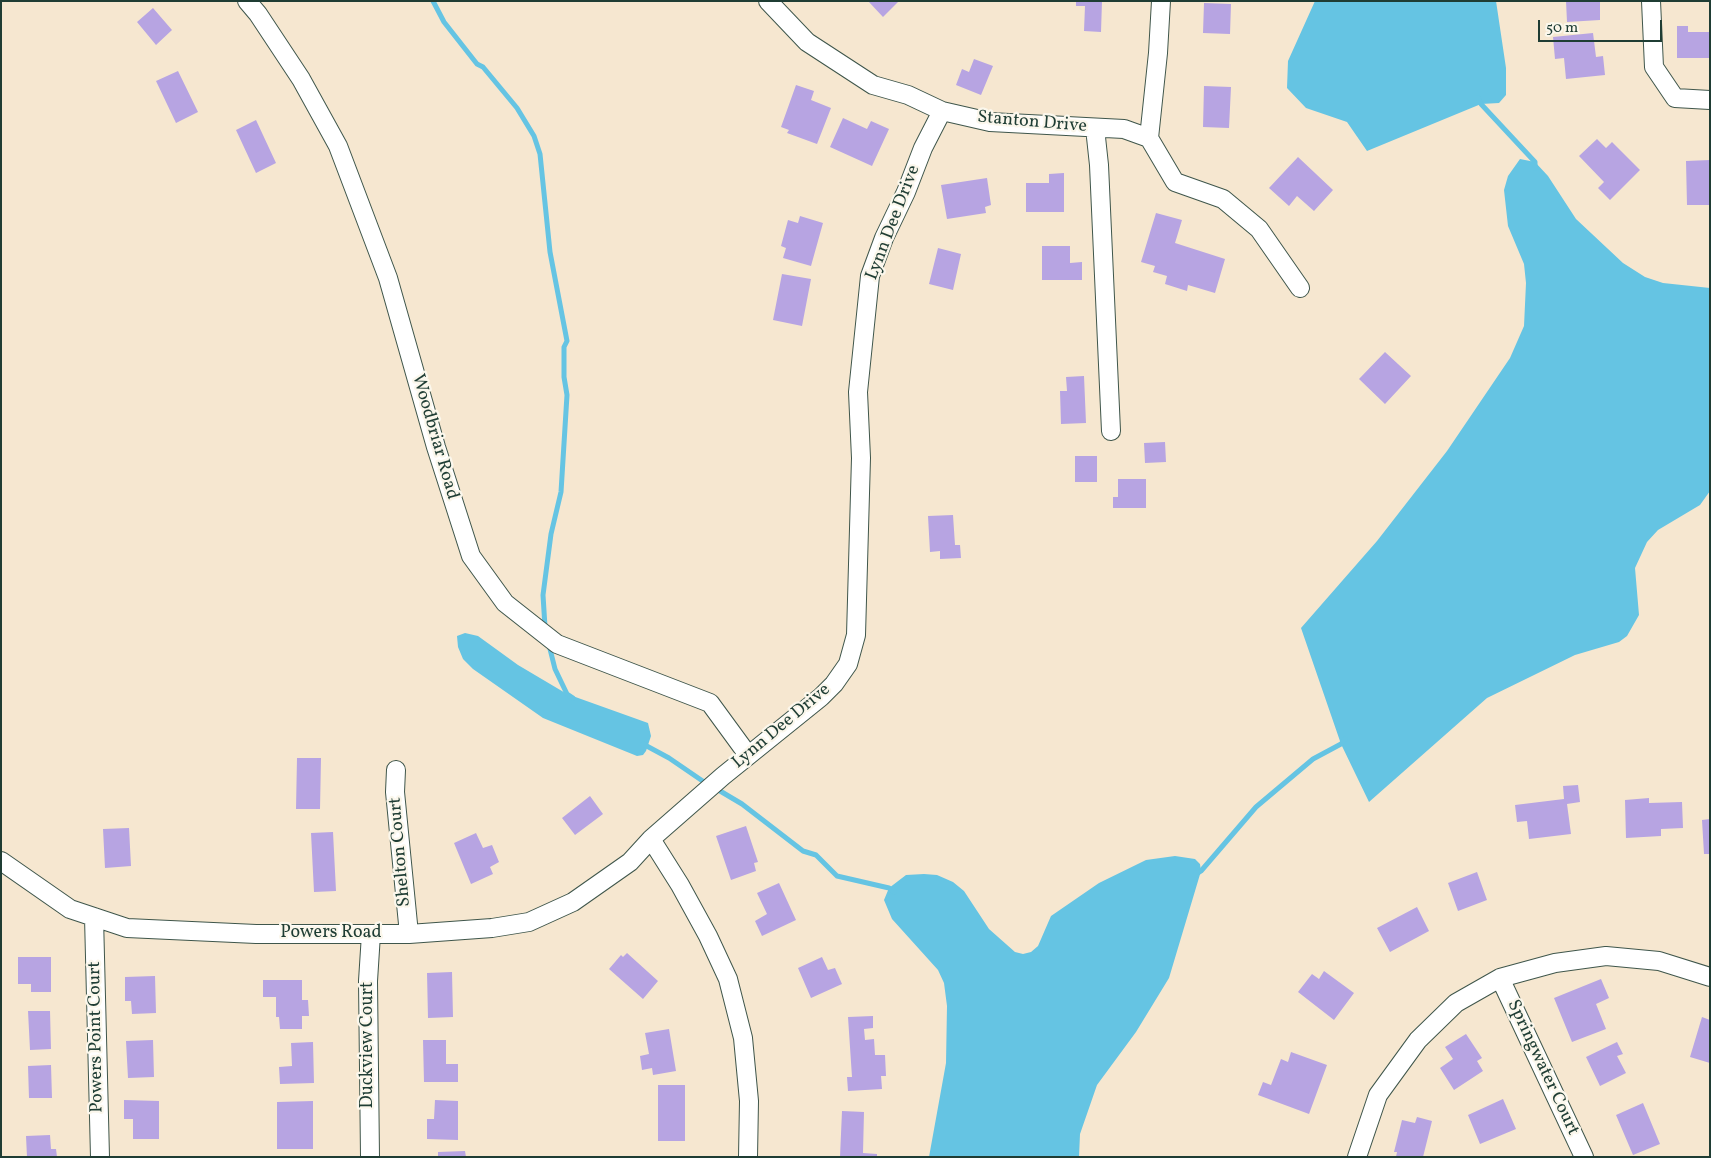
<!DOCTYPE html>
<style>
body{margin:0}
#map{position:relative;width:1711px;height:1158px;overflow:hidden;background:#f6e7d0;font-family:Vollkorn,serif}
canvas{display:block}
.frame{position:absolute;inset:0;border:2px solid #1f3d34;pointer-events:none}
.scale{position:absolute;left:1538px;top:20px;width:124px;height:22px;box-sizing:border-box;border:2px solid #1f3d34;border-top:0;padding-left:6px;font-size:15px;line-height:18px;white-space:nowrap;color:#1f3d34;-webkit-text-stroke:4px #fbf7ec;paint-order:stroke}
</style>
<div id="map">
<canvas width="1711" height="1158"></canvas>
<div class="frame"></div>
<div class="scale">50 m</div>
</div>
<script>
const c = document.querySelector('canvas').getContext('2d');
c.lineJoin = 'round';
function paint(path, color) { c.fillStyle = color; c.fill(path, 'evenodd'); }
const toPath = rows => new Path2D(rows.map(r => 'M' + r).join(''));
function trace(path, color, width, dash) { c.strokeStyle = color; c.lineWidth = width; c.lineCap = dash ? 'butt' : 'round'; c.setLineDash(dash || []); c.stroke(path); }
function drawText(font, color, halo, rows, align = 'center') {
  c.font = font + ' Vollkorn,serif'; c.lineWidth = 4.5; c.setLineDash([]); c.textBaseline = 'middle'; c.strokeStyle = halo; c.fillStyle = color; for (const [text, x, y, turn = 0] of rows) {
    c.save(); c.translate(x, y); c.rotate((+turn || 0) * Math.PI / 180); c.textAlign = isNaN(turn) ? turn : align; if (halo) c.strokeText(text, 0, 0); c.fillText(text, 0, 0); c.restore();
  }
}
const water = toPath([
 [1315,1,1496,1,1506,68,1506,95,1499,103,1481,104,1367,151,1347,122,1306,108,1287,88,1288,61],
 [1520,159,1535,162,1548,176,1576,219,1623,263,1645,277,1663,283,1710,288,1710,491,1700,505,1658,530,1647,542,1635,568,1639,615,1627,636,1619,642,1575,655,1487,698,1369,802,1341,744,1301,628,1377,541,1447,451,1510,358,1524,326,1526,283,1524,264,1508,226,1504,190,1508,176],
 [465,633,478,636,518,665,567,694,648,723,651,736,646,751,643,755,637,756,543,718,473,669,463,659,458,647,457,636],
 [1175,856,1195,859,1200,864,1201,871,1169,978,1136,1032,1097,1085,1080,1134,1079,1157,929,1157,946,1063,947,1006,944,983,938,970,892,919,884,900,889,888,906,875,924,874,937,875,953,882,964,891,989,929,1015,952,1023,954,1031,952,1038,946,1051,916,1099,883,1146,860]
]);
const stream = toPath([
 [433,1,444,22,477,64,483,67,517,108,534,136,540,154,550,252,567,341,564,347,564,377,567,395,561,492,551,534,543,595,545,627],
 [1478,98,1481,104,1535,162,1535,168],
 [549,645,555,669,567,694,573,698],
 [643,744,669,758,707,784],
 [715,788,742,804,803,851,816,855,837,876,889,888,894,892],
 [1195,875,1201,871,1256,807,1313,759,1341,744,1345,739]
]);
const building = toPath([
 [868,1,899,1,883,17],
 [1076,1,1102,1,1101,32,1084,31,1085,6,1076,6],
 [1566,1,1600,1,1600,20,1567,22],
 [1204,3,1231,4,1230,34,1203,33],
 [153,8,172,30,156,45,137,22],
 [1677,26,1688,26,1688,32,1710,32,1710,58,1677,58],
 [1593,33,1596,57,1603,56,1605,75,1566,79,1564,58,1555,59,1553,37],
 [974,59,993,66,981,95,956,85,962,69,969,72],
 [178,71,198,112,176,123,156,81],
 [796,85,814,91,811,100,831,108,817,144,787,133,789,130,781,127],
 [1204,86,1231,87,1229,128,1203,127],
 [843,118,867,129,871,121,889,129,872,166,830,147],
 [256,120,276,163,256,173,236,130],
 [1597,139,1606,148,1612,142,1640,170,1610,200,1598,188,1604,182,1579,156],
 [1298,157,1333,190,1314,211,1297,196,1289,206,1269,188],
 [1710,160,1710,205,1687,205,1686,161],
 [1064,173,1064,212,1026,212,1026,183,1049,183,1049,174],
 [987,178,991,205,985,207,986,213,947,219,941,185],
 [1156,213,1182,220,1175,243,1225,259,1215,293,1188,285,1187,291,1165,284,1167,276,1153,272,1155,266,1141,262],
 [800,216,823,223,811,266,783,258,786,248,781,246,788,220,798,223],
 [1042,246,1070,246,1070,263,1082,262,1082,280,1042,280],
 [938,248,961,254,953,290,929,284],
 [782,274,811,279,802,326,773,320],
 [1385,352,1411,376,1385,404,1359,379],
 [1084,376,1086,423,1061,424,1060,391,1067,391,1066,377],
 [1165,442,1166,462,1145,463,1144,443],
 [1075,456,1097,456,1097,482,1075,482],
 [1118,479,1146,479,1146,508,1113,508,1113,497,1118,497],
 [953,515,955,545,960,545,961,558,940,559,940,551,930,552,928,516],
 [297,758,321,758,320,809,296,809],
 [1578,785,1580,802,1567,804,1571,834,1529,839,1527,821,1517,822,1515,805,1564,799,1563,786],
 [590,796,603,814,575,835,562,818],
 [1649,798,1649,803,1682,802,1683,828,1661,829,1661,836,1626,838,1625,800],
 [1710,819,1710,854,1704,854,1702,820],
 [746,826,758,862,754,863,756,871,731,880,716,836],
 [129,828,131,866,105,868,103,829],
 [333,832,336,891,314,892,311,833],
 [476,833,483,848,492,845,499,862,490,867,493,874,471,884,454,843],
 [1477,872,1487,900,1458,911,1448,883],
 [779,883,796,920,762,936,755,921,767,914,757,893],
 [1417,907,1429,931,1390,952,1377,928],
 [627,953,658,981,643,999,609,969,621,955,623,957],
 [18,957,51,957,51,992,31,992,31,984,18,984],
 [822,957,828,970,835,968,842,984,811,998,798,968],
 [1324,971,1354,993,1334,1020,1298,992,1312,974,1319,979],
 [452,972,453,1017,428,1018,427,973],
 [155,976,156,1013,132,1014,131,1001,125,1001,125,977],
 [1601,979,1609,998,1596,1004,1606,1029,1572,1042,1554,998],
 [263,980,302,980,302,1000,308,1000,309,1016,302,1016,302,1029,280,1029,279,1017,276,1017,276,997,263,997],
 [28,1011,50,1011,51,1049,30,1050],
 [873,1016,873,1028,864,1029,865,1040,874,1039,875,1055,885,1055,886,1076,881,1076,882,1089,848,1091,847,1077,852,1077,848,1017],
 [1702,1017,1710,1020,1710,1063,1690,1057],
 [669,1029,676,1071,653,1075,652,1068,642,1070,640,1056,649,1054,645,1033],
 [1466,1034,1482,1058,1477,1061,1483,1071,1454,1090,1440,1068,1453,1059,1445,1047],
 [153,1040,154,1077,128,1078,126,1041],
 [423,1040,446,1040,446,1064,458,1064,458,1082,424,1082],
 [313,1042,314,1083,280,1084,279,1067,292,1066,291,1043],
 [1617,1042,1623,1054,1617,1056,1626,1073,1600,1086,1586,1057],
 [1291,1052,1327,1065,1309,1114,1258,1095,1263,1082,1271,1085,1281,1059,1288,1062],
 [51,1065,52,1098,29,1098,28,1066],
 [658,1085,685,1085,685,1141,658,1141],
 [1503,1099,1516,1129,1480,1144,1468,1115],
 [124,1100,159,1101,159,1139,133,1139,133,1119,124,1119],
 [435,1100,458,1101,458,1140,427,1139,427,1119,434,1119],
 [313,1101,313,1149,277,1149,277,1102],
 [1643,1103,1660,1144,1633,1155,1616,1115],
 [842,1111,864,1112,863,1153,877,1154,877,1157,840,1157],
 [1417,1117,1432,1121,1423,1157,1396,1157,1397,1152,1394,1152,1402,1120,1415,1123],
 [50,1135,51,1149,56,1149,57,1157,27,1157,26,1136],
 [465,1151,466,1157,438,1157,438,1152]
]);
const street = toPath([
 [247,1,258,14,301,79,338,146,388,278,436,447,471,556,505,603,557,644,710,703,748,755],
 [768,1,807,42,873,85,908,95,942,111,990,122,1124,129,1149,138],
 [1651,1,1654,67,1675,98,1710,100],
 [1095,128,1099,165,1111,431],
 [1149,138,1175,182,1223,199,1259,229,1300,288],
 [1149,138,1158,53,1161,1],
 [396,770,395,792,409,934],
 [651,839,680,885,708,936,728,979,743,1038,749,1101,748,1157],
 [1,861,70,909,127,928,256,934,409,934,492,928,529,922,573,902,630,862,651,839,723,776,821,697,834,684,848,664,856,635,861,458,858,392,870,276,884,238,906,192,923,148,942,111],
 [94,917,100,1157],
 [1500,978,1584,1157],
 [370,1157,368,981,371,934],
 [1357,1157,1378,1095,1418,1040,1456,1003,1500,978,1555,963,1606,956,1659,961,1710,977]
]);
const streetNames = [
 ["Stanton Drive",1032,123,5],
 ["Lynn Dee Drive",894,223,-69],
 ["Woodbriar Road",434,437,74],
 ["Lynn Dee Drive",782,727,-40],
 ["Shelton Court",401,852,-95],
 ["Powers Road",331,934],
 ["Powers Point Court",97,1037,-91],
 ["Duckview Court",369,1045,-90],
 ["Springwater Court",1542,1068,65]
];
paint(water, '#65c4e3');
trace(stream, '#65c4e3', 5);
paint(building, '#b7a4e2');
trace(street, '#3f564b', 20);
trace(street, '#fff', 18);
drawText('18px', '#1f3d34', '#fbf7ec', streetNames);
</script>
